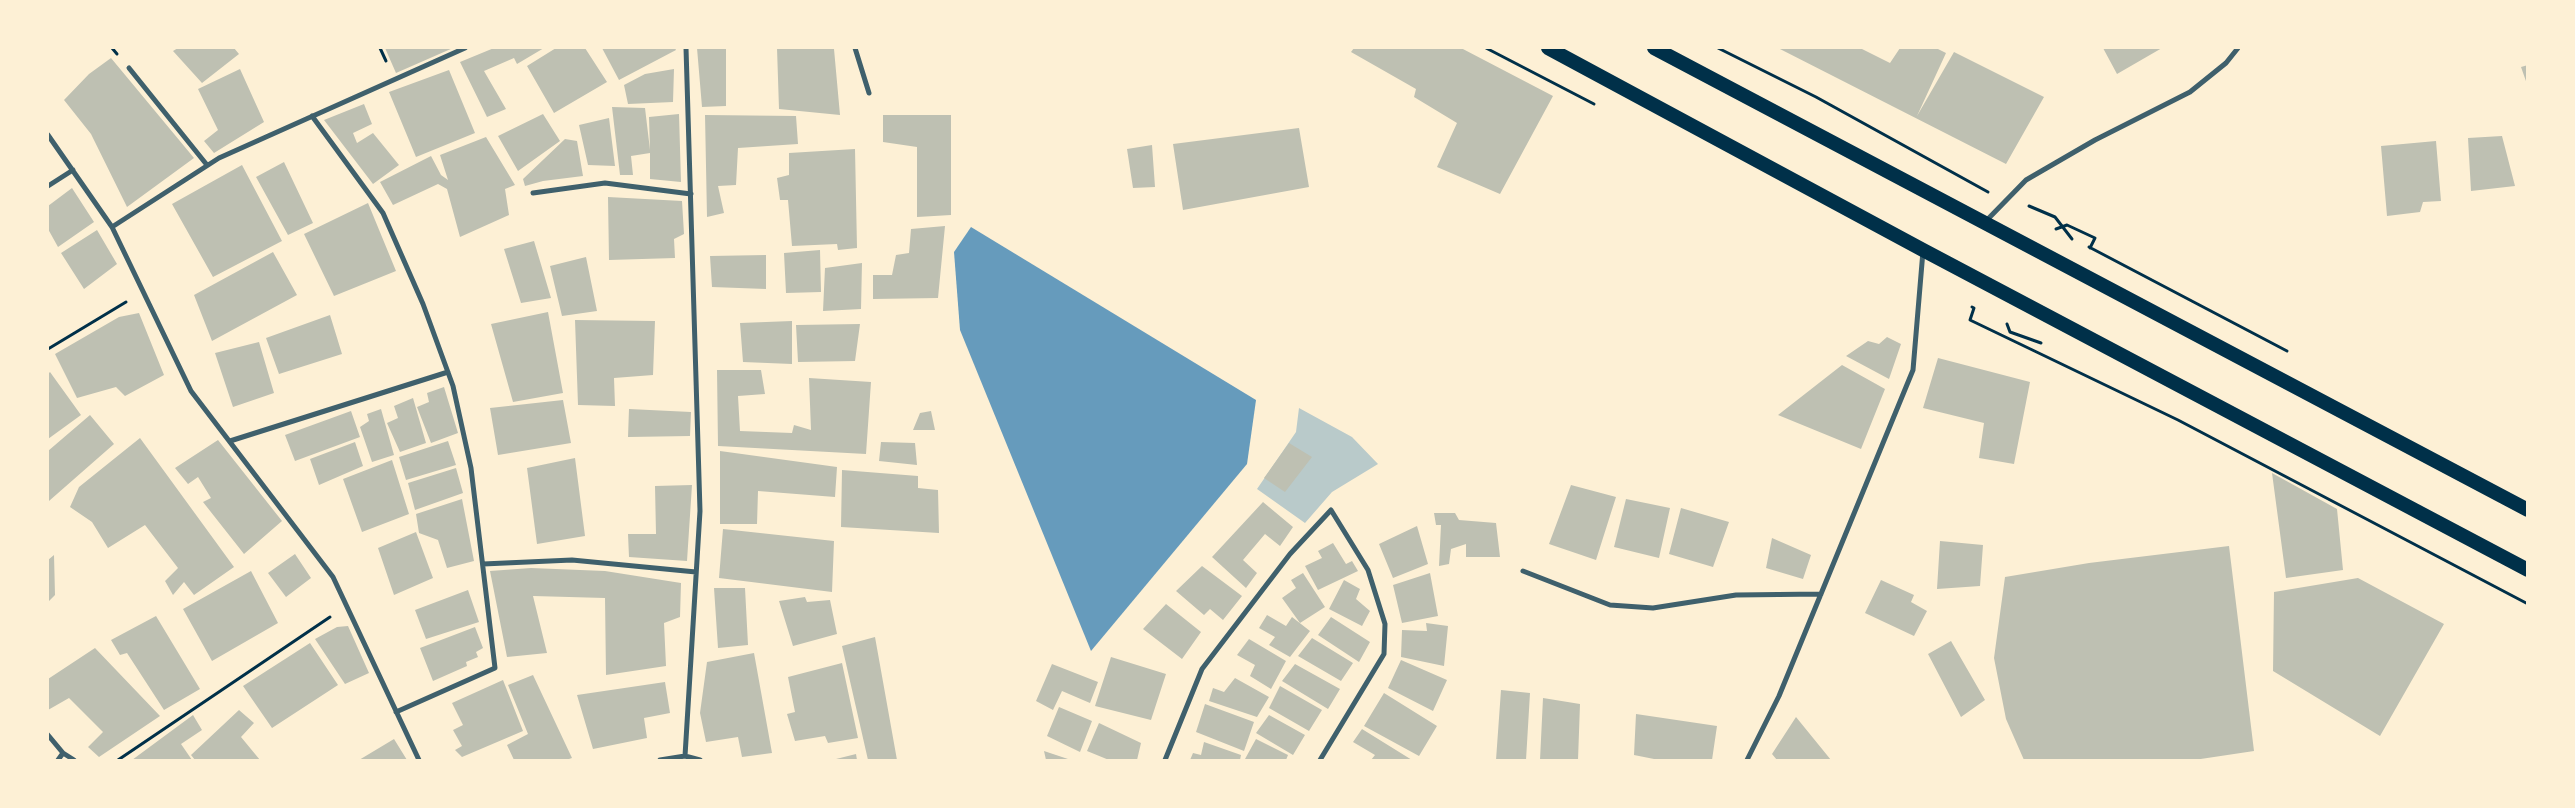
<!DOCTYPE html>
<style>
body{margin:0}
#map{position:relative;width:2575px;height:808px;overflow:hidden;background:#fdf0d5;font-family:"Varela Round",sans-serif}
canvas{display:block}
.frame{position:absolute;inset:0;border:49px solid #fdf0d5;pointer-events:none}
</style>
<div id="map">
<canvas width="2575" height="808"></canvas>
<div class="frame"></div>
</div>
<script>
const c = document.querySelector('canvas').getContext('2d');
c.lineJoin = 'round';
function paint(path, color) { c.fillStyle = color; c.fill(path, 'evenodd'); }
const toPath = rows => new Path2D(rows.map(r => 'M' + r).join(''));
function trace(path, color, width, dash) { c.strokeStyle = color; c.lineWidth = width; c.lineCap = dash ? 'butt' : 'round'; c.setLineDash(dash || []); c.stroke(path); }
const green = toPath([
 [1299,408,1352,437,1378,464,1332,492,1305,523,1257,489,1296,432]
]);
const water = toPath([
 [971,227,1256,400,1247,464,1091,651,960,330,954,252]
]);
const building = toPath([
 [178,48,234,48,239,54,202,83,173,51],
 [385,48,453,48,396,73],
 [494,48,544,48,517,64,514,58,484,71,506,109,487,117,460,62],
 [556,48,585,48,607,82,554,113,527,66],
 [602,48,675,48,676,50,619,80],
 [697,48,726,48,726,106,702,107],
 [777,48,834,49,840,115,779,109],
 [1354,48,1461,48,1553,96,1500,194,1437,167,1457,123,1414,97,1416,89,1351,52],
 [1778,48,1860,48,1890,63,1900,48,1936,48,1946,53,1917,116,1954,52,2044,97,2006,164],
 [2103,48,2162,48,2117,74],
 [111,58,194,158,127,207,91,134,64,100,89,74],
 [2528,65,2528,84,2527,84,2521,67],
 [240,69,264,122,214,153,204,141,218,130,198,89],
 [674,69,673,102,628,104,624,85,645,74],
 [449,70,475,133,416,157,389,92],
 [364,104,372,124,353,133,357,143,373,133,399,165,373,184,324,120],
 [612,107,645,108,650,150,649,117,679,114,681,182,650,179,650,153,631,156,633,175,620,175],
 [543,114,560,141,518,171,498,136],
 [705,115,796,116,798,144,738,148,736,185,718,186,724,213,707,217],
 [883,115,951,115,951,215,917,217,917,147,883,142],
 [609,118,615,166,588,165,579,125],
 [1299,128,1309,187,1183,210,1173,144],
 [2502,136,2515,186,2471,191,2468,138],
 [486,137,515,185,505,189,509,215,460,237,447,189,438,184,393,205,380,182,431,156,441,175,448,180,440,155],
 [565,139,577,141,583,176,543,181,525,186,523,179],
 [2436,141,2441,201,2423,202,2420,212,2387,216,2381,146],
 [1152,145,1155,187,1133,188,1127,149],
 [855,149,857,248,838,250,837,244,792,246,788,200,780,200,777,178,789,175,789,153],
 [284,162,313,223,288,235,256,177],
 [242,165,282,241,213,277,172,204],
 [72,188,94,222,58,247,48,229,48,206],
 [608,197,682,201,684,234,674,239,675,258,609,260],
 [368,203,396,271,334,296,304,234],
 [945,226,938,298,873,299,873,275,892,275,896,255,909,253,911,229],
 [97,230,117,264,84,289,61,253],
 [534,241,551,298,521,303,504,249],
 [820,250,821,292,786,293,784,253],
 [273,252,297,295,212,341,194,295],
 [766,255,766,289,712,287,710,256],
 [586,257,597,311,562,316,550,266],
 [862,263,861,309,823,311,825,268],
 [548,312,563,393,513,402,491,324],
 [139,313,164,375,125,396,116,387,77,398,55,354,119,317],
 [330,315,342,354,279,374,266,338],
 [575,320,655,321,653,375,614,378,615,406,578,405],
 [792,321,792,364,743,362,740,323],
 [860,324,855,361,798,362,796,325],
 [1887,337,1901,344,1889,379,1846,356,1868,341,1879,344],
 [259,342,274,393,233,407,215,353],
 [1938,358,2030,382,2014,464,1979,458,1984,423,1923,408],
 [1842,365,1885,389,1861,449,1778,415],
 [717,370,761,370,765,394,738,396,740,431,792,433,794,425,811,430,809,378,871,382,866,454,718,446],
 [50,372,81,415,48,439,48,374],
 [444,387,458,433,431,443,417,407,429,402,427,393],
 [413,398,426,443,400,452,387,423,398,418,394,406],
 [563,400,571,443,498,455,490,408],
 [381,409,394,455,372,462,360,427,369,421,367,414],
 [629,409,691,412,690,436,628,437],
 [351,411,360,437,295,461,285,435],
 [931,411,935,430,913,430,920,413],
 [90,415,114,444,49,501,48,451],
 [140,438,234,567,194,595,184,582,173,595,165,581,178,568,145,525,108,548,92,522,70,507,79,487],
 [218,440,282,521,244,554,203,502,211,498,198,477,188,484,175,468],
 [448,441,456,465,406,480,399,457],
 [355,442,363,466,319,485,310,459],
 [881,442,915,443,917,465,879,461],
 [1289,443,1312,457,1285,492,1264,478],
 [720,451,837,467,835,497,758,491,757,524,720,524],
 [575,458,585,536,537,544,527,468],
 [392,460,409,514,362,532,343,479],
 [456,468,463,493,415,510,408,483],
 [842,470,918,476,918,488,938,490,939,533,841,527],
 [2272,473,2337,509,2343,570,2286,578],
 [692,485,687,561,629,557,628,534,656,534,655,486],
 [1571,485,1616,497,1596,560,1549,544],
 [462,499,474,561,447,568,438,540,419,533,416,514],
 [1626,499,1670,508,1659,558,1614,547],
 [1263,502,1293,527,1280,546,1265,534,1243,560,1257,573,1246,588,1212,557],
 [1681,508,1729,522,1713,567,1669,554],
 [1434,513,1455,513,1459,520,1496,523,1500,557,1466,557,1466,544,1451,549,1449,564,1439,566,1441,525,1436,525],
 [1417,526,1428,564,1393,578,1379,544],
 [723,529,834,541,832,592,719,578],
 [416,532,433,578,394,595,378,548],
 [1772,538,1811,555,1803,579,1766,568],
 [1940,541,1983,545,1980,586,1937,589],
 [1333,543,1346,564,1352,561,1358,571,1318,590,1305,566,1322,558,1318,551],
 [2229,546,2254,751,2194,760,2024,760,2006,719,1994,658,2005,577,2089,563],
 [295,554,311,578,286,597,268,573],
 [54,555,55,595,48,602,48,560],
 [1202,566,1242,596,1223,620,1210,609,1204,615,1176,591],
 [531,568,605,571,681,583,680,617,664,623,666,666,606,675,605,598,533,596,547,653,507,657,490,571],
 [251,571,278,623,212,661,183,609],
 [1303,573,1325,607,1300,623,1282,598,1296,588,1291,580],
 [1430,573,1438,616,1402,623,1393,585],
 [2358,578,2444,624,2380,736,2273,671,2274,592],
 [1344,580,1360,589,1356,599,1370,611,1362,626,1329,609],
 [1881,580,1914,595,1911,602,1927,611,1914,636,1865,613],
 [714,588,745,588,748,645,718,648],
 [468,590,479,622,426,639,415,610],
 [805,597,807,602,830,600,837,634,793,646,779,601],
 [1166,604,1201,632,1182,659,1143,629],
 [1267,615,1286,626,1292,617,1310,631,1290,657,1269,645,1275,637,1259,628],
 [156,616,200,689,164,710,127,653,120,655,111,640],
 [1331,617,1370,642,1359,662,1318,635],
 [1426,623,1448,626,1444,666,1401,657,1402,630,1427,631],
 [348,626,369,673,345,684,315,639,337,627],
 [475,627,483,648,476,652,478,657,466,662,467,666,433,681,420,648],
 [875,637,897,760,868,760,842,646],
 [1312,638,1353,663,1341,681,1298,656],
 [1249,639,1286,661,1271,689,1250,676,1255,665,1237,655],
 [1951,641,1985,700,1961,717,1928,654],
 [310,643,338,685,272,728,243,686],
 [95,648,160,716,99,757,88,747,103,732,69,698,48,710,48,679],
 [754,653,772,753,742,757,738,737,706,742,700,713,707,662],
 [1111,657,1166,674,1151,720,1095,706],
 [1401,660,1447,680,1433,711,1388,688],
 [842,663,858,738,828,743,825,736,795,741,787,714,795,712,788,677],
 [1052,664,1098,682,1090,703,1062,691,1053,710,1036,701],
 [1295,664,1340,689,1328,709,1282,681],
 [533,675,572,758,566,760,514,760,507,745,528,734,508,685],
 [1235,678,1269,697,1257,717,1209,701,1213,688,1224,692],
 [503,680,523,731,462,757,455,750,462,746,453,730,463,725,452,703],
 [665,682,670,713,644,718,647,738,593,749,577,695],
 [1280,686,1322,710,1309,731,1269,708],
 [1501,690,1530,693,1526,760,1496,760],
 [1384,693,1437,726,1419,756,1364,726],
 [1543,698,1580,704,1578,760,1540,760],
 [1205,704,1254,722,1244,751,1196,732],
 [1059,707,1092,721,1080,752,1047,736],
 [239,710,254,723,241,737,260,760,195,760,191,755],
 [1636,714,1717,726,1712,760,1659,760,1634,755],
 [193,715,202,730,181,744,192,760,132,760],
 [1269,715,1305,735,1293,755,1256,733],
 [1796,717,1831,760,1777,760,1772,754],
 [1099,723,1141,743,1137,760,1109,760,1087,751],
 [1362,729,1412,760,1371,760,1375,755,1353,742],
 [394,739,407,760,359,760],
 [1256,739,1288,755,1286,760,1245,759],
 [1204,742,1241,755,1240,760,1190,760,1193,753,1201,755],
 [1044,751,1071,760,1046,760],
 [856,754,857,760,832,760]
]);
const path = toPath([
 [112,48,117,54],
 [380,48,386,61],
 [1486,48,1594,104],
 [1718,48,1816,97,1988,192],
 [2029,206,2055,217,2072,239],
 [2056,229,2067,225,2095,238,2090,248],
 [2089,247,2287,351],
 [1972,307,1974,308,1970,320,2178,420,2528,604],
 [2007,324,2010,332,2041,343],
 [48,349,126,302],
 [118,760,330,617]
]);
const minor = toPath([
 [855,48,869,93],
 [129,68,207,165],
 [312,116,383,213,423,304,453,386,471,468,495,668,396,712],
 [48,135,112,227,191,391,333,577,419,760],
 [48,186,73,170],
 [533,193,605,183,691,194],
 [1985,222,2026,180,2095,140,2190,92,2226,63,2238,48],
 [112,227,219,158,465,48],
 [230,441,448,372],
 [483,564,572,560,696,572],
 [1523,571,1610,605,1653,608,1736,595,1821,594],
 [48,735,63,753,74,760],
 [685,756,700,511,686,48],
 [58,760,63,753],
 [660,760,685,756,700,760],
 [1165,760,1202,669,1290,554,1331,510,1368,570,1385,624,1384,654,1320,760],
 [1747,760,1779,696,1913,370,1923,251]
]);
const trunk = toPath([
 [1548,48,1923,250,2528,570],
 [1654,48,2528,510]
]);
paint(green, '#b9caca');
paint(water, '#669bbc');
paint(building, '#bec0b2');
trace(path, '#003049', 3);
trace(minor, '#3f606c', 5);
trace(trunk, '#003049', 14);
</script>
